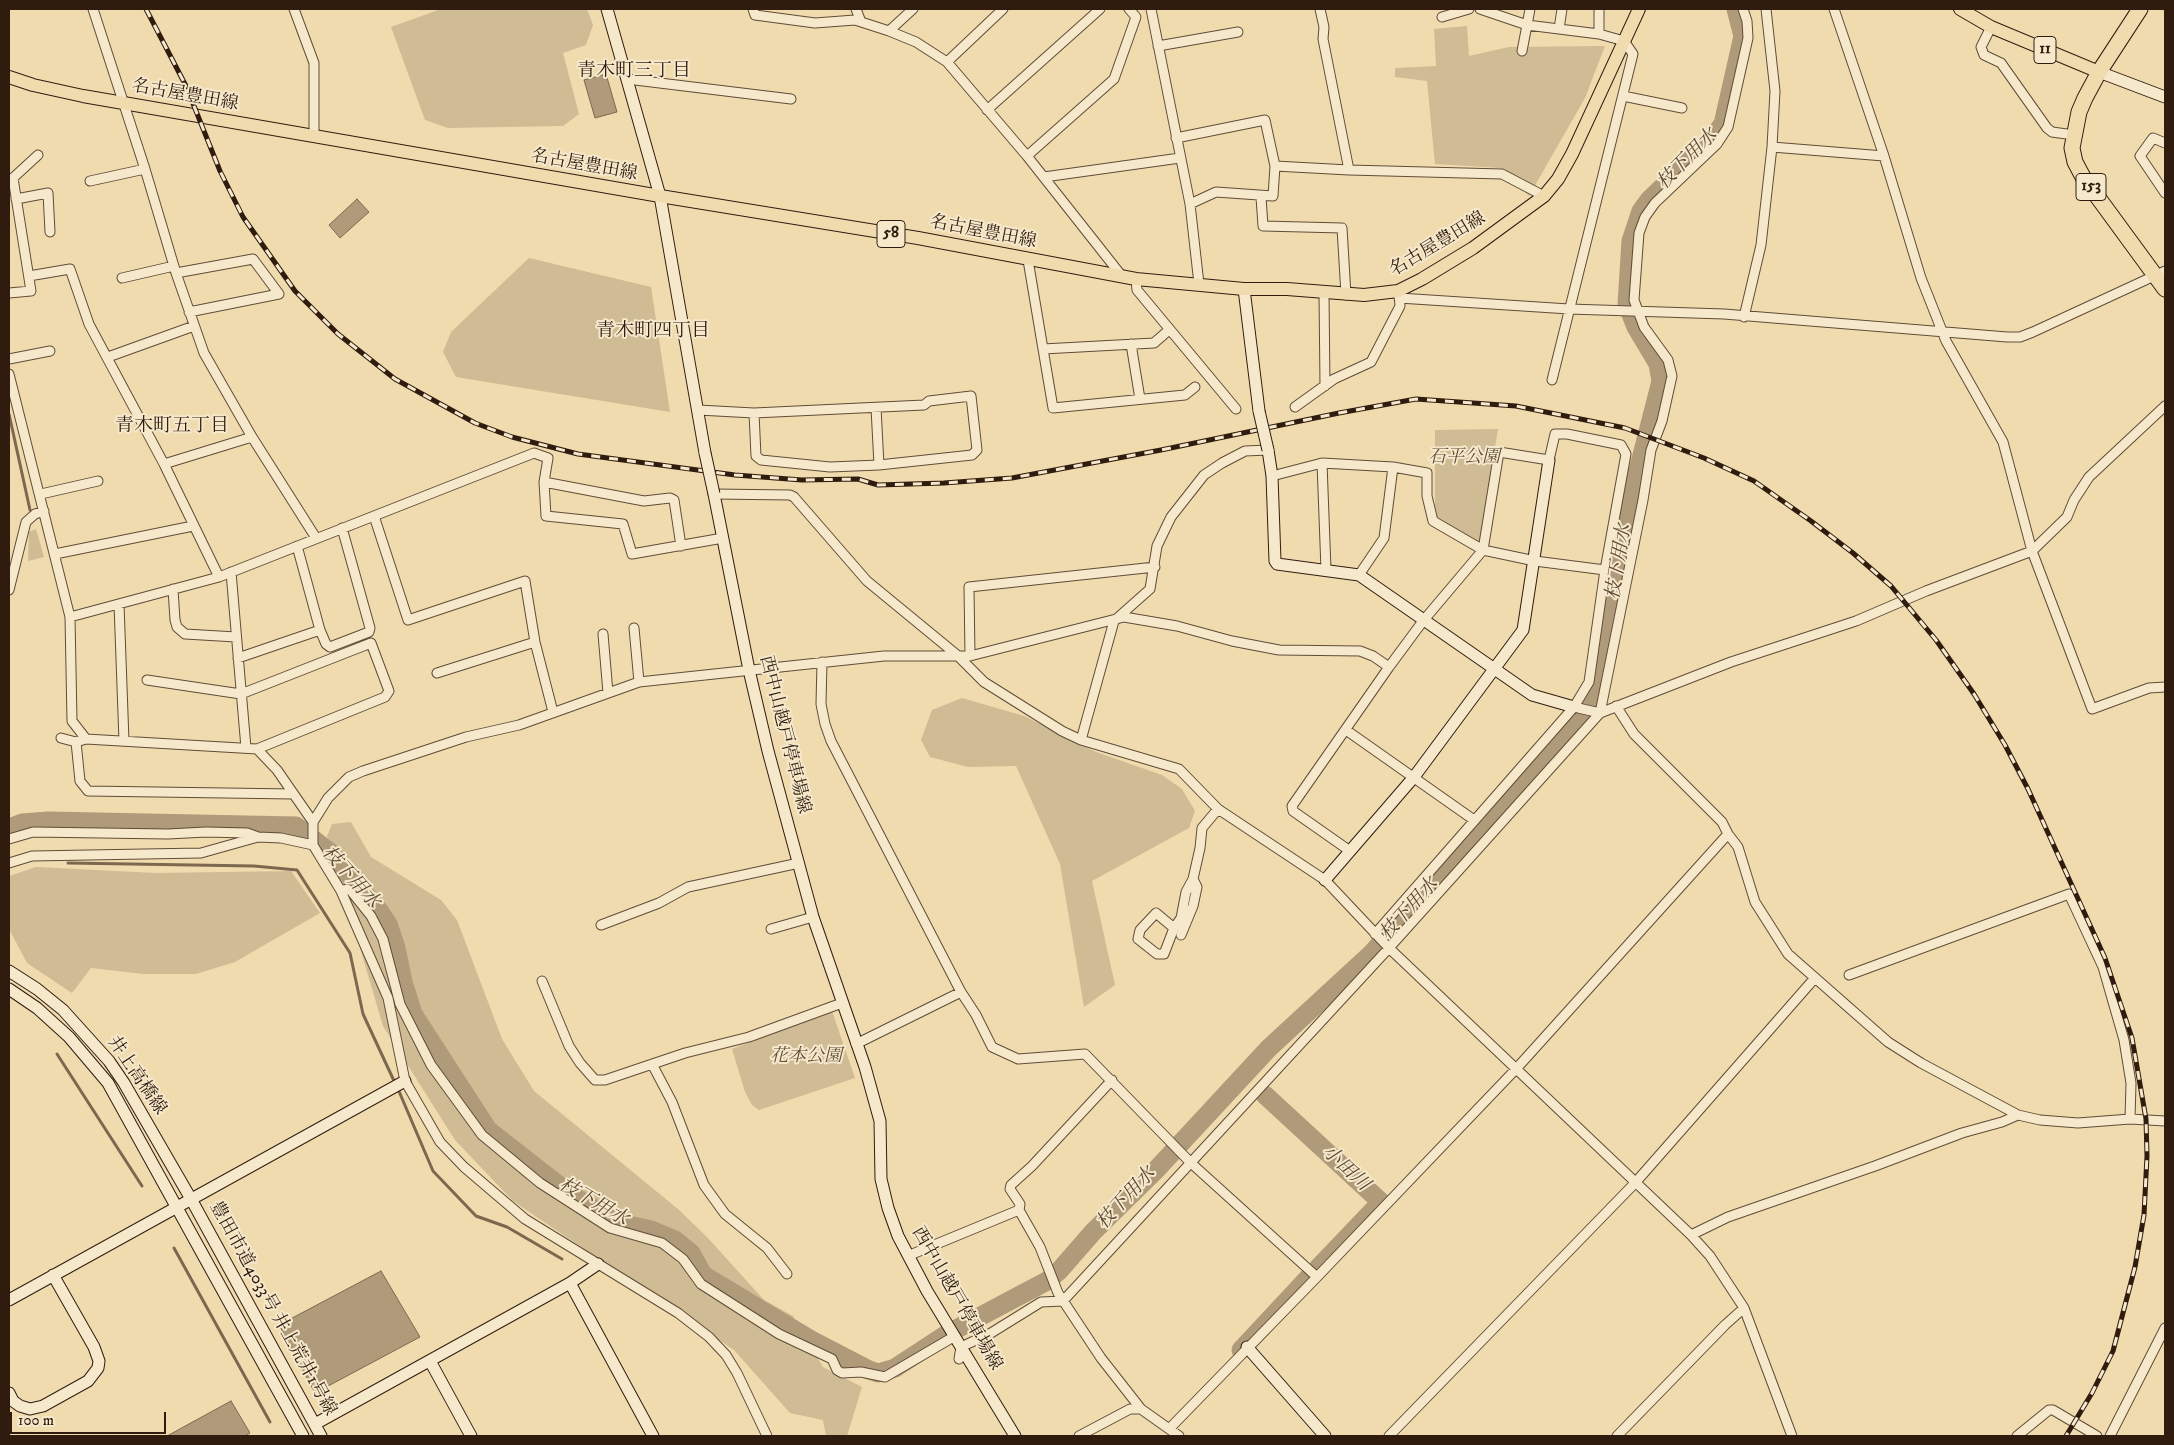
<!DOCTYPE html>
<meta charset="utf-8">
<style>
body{margin:0}
#map{position:relative;width:2174px;height:1445px;overflow:hidden;background:#f0dbaf;font-family:"IM FELL DW Pica",serif}
canvas{display:block}
.frame{position:absolute;inset:0;border:10px solid #301c0f;pointer-events:none}
.scale{position:absolute;left:10px;top:1412px;width:156px;height:22px;box-sizing:border-box;border:2px solid #301c0f;border-top:0;padding-left:6px;font-size:15px;line-height:18px;white-space:nowrap;color:#301c0f;-webkit-text-stroke:4px #f5e8cb;paint-order:stroke}
</style>
<div id="map">
<canvas width="2174" height="1445"></canvas>
<div class="frame"></div>
<div class="scale">100 m</div>
</div>
<script>
const c = document.querySelector('canvas').getContext('2d');
c.lineJoin = 'round';
function paint(path, color) { c.fillStyle = color; c.fill(path, 'evenodd'); }
const toPath = rows => new Path2D(rows.map(r => 'M' + r).join(''));
function trace(path, color, width, dash) { c.strokeStyle = color; c.lineWidth = width; c.lineCap = dash ? 'butt' : 'round'; c.setLineDash(dash || []); c.stroke(path); }
function drawText(font, color, halo, rows, align = 'center') {
  c.font = font + ' "IM FELL DW Pica","Noto Serif JP",serif'; c.lineWidth = 4; c.setLineDash([]); c.textBaseline = 'middle'; c.strokeStyle = halo; c.fillStyle = color; for (const [text, x, y, turn = 0] of rows) {
    c.save(); c.translate(x, y); c.rotate((+turn || 0) * Math.PI / 180); c.textAlign = isNaN(turn) ? turn : align; if (halo) c.strokeText(text, 0, 0); c.fillText(text, 0, 0); c.restore();
  }
}
const green = toPath([
 [441,9,587,9,593,25,586,45,563,53,579,114,563,126,448,128,425,120,391,27],
 [1467,26,1469,56,1509,47,1605,46,1585,98,1529,196,1500,168,1435,164,1427,81,1395,77,1395,68,1436,66,1434,29],
 [529,258,651,287,670,412,456,377,443,352,451,332],
 [1498,429,1479,543,1435,516,1435,430],
 [36,529,44,557,28,561,29,532],
 [962,698,1024,716,1096,752,1162,775,1182,789,1195,811,1189,828,1092,881,1115,985,1084,1007,1060,864,1016,766,968,767,930,757,921,740,932,710],
 [351,822,371,857,441,900,457,920,502,1039,534,1091,678,1209,707,1237,764,1300,793,1316,823,1367,862,1387,847,1436,826,1436,823,1420,790,1413,734,1350,513,1201,455,1140,383,1026,327,836,332,824],
 [36,867,156,873,291,871,320,913,235,962,196,974,144,974,91,968,72,993,27,963,9,929,9,876],
 [832,1011,855,1078,759,1110,752,1105,745,1092,732,1049]
]);
const water = toPath([
 [606,74,617,112,595,118,584,80,606,74],
 [357,199,369,212,340,238,329,225,357,199],
 [381,1271,420,1337,315,1393,279,1325,381,1271],
 [231,1401,250,1433,245,1436,167,1436,231,1401]
]);
const stream = toPath([
 [9,414,30,510],
 [68,863,254,866,297,870,350,953,363,1014,395,1083],
 [57,1054,142,1186],
 [398,1089,433,1171,476,1216,507,1227,562,1259],
 [174,1248,270,1422]
]);
const river = toPath([
 [9,828,22,823,48,821,296,826,331,853,380,912,388,924,396,948,403,982,413,1014,488,1130,570,1194,601,1213,620,1223,651,1230,675,1240,691,1253,703,1275,811,1340,869,1370,878,1373,895,1368,947,1334,1047,1281,1059,1271,1093,1232,1155,1171,1269,1048,1371,954,1584,716,1602,681,1630,502,1661,381,1658,364,1636,327,1627,304,1631,241,1641,211,1649,200,1711,140,1723,124,1743,36,1736,9],
 [1265,1095,1381,1202,1318,1268],
 [1241,1350,1310,1276]
]);
const street = toPath([
 [93,9,145,169,176,273,204,353,252,437,316,538],
 [294,9,314,63,314,137],
 [753,9,755,15,815,23,855,20,889,31,916,42,947,62,1027,156,1121,275],
 [856,9,861,22],
 [1151,9,1190,204,1199,284],
 [1480,9,1527,25,1522,51],
 [1530,9,1527,25,1599,34,1624,41,1633,54,1552,380],
 [1599,9,1599,34],
 [1834,9,1884,156,1921,278,1946,341,2003,442,2032,551,2092,709,2149,688,2165,687],
 [1442,17,1469,9],
 [1991,27,1981,47,1984,55,2001,63,2047,128,2052,132,2074,135],
 [1559,29,1562,9],
 [889,31,913,9],
 [1158,46,1238,32],
 [947,62,1003,9],
 [627,79,791,99],
 [1623,96,1682,108],
 [987,110,1100,9],
 [1176,138,1265,120,1275,166,1273,196,1216,192,1190,204],
 [2165,143,2153,138,2140,156,2165,193],
 [1772,147,1884,156],
 [1027,156,1114,79,1136,17,1129,9],
 [1275,166,1349,170,1323,39,1324,27,1320,9],
 [1349,170,1502,174,1544,196],
 [1044,177,1180,158],
 [13,178,38,155],
 [9,180,13,178,31,291,9,293],
 [90,181,145,169],
 [1261,197,1263,226,1342,228,1346,295],
 [16,199,48,193,50,232],
 [1028,260,1043,349,1154,343,1169,330],
 [176,273,253,259,279,294,189,312],
 [29,276,70,269,89,324,164,464,219,577],
 [122,278,174,266],
 [1136,279,1137,290,1236,409],
 [1324,293,1325,386],
 [1399,298,1569,309,1724,314,2007,337,2020,337,2033,332,2165,271],
 [1744,317,1761,245,1772,147,1775,91,1766,9],
 [1131,344,1140,399],
 [1043,349,1053,408,1185,395,1195,387],
 [108,357,194,326],
 [9,359,50,351],
 [9,374,70,617,72,721,86,739,257,749,385,697,389,691,371,643,241,694,147,680],
 [1295,407,1334,379,1371,362,1400,306,1399,294],
 [698,410,754,413,924,405,929,401,971,396,977,450,972,455,879,465,876,408],
 [754,413,756,456,761,460,830,467,879,465],
 [1322,463,1326,570],
 [164,464,252,437],
 [1393,467,1427,473,1427,496,1433,521,1483,550,1535,561,1605,570],
 [1272,476,1322,463,1393,467,1384,538,1359,575],
 [544,482,644,501,670,498,674,500,681,546],
 [41,494,98,481],
 [714,494,790,495,794,497,867,581,957,655,984,682,1062,731,1081,740,1179,769,1218,809,1325,880,1389,948,1691,1235,1710,1256,1744,1308,1792,1436],
 [374,516,408,620,525,581,535,642,553,712],
 [297,546,320,630,326,644,330,647,369,632,370,628,342,528],
 [55,554,193,526],
 [231,572,246,748],
 [173,589,175,620,177,627,185,634,236,637],
 [9,590,26,522,35,514,44,511],
 [119,604,124,741],
 [70,617,219,577,534,453,548,458,544,482,546,516,623,524,632,554,723,538],
 [634,628,639,682],
 [603,634,608,693],
 [970,656,969,587,1155,567],
 [238,658,320,630],
 [822,662,821,704,825,724,831,741,961,992,976,1015,992,1047,1018,1059,1085,1054,1191,1163,1317,1277],
 [437,673,535,642],
 [1616,706,1634,734,1722,822,1728,834,1738,847,1755,902,1788,954,1888,1042,1921,1063,2018,1115,2040,1120,2078,1123,2130,1119,2165,1121],
 [1574,707,1600,713],
 [1600,713,1643,500,1651,450,1662,421,1672,376,1668,360,1644,327,1634,300,1639,233,1645,217,1655,203,1717,144,1728,127,1748,38,1747,21,1743,9],
 [1346,730,1474,820],
 [61,738,76,742],
 [86,739,76,742,80,781,88,791,293,794],
 [1081,740,1114,621,1150,589,1157,546,1171,517,1204,475,1222,463,1245,451,1268,450],
 [257,749,277,770,313,822],
 [9,839,33,832,168,834,206,832,247,833,258,837],
 [1350,851,1293,811,1292,806,1389,667,1423,621,1483,550,1499,452,1549,460,1555,434,1567,434,1621,445,1626,454,1605,570,1589,682,1574,707,1375,934],
 [9,863,32,856,201,853,258,837,281,838,313,845],
 [341,891,347,889,351,891,371,916,383,939,400,1004,431,1065,482,1135,540,1183,610,1228,662,1243,683,1259,701,1284,779,1334,832,1359,837,1370,842,1373,861,1372,885,1377,955,1336],
 [601,925,659,903,688,887,799,863],
 [1174,928,1164,954,1157,954,1138,939,1140,930,1156,913,1174,928,1181,918,1186,892,1193,879,1200,848,1202,828,1218,809],
 [771,929,813,917],
 [1181,935,1193,906,1197,887,1193,879],
 [1849,975,2069,894,2103,967,2124,1040,2131,1083,2130,1119],
 [542,981,569,1046,580,1063,595,1080,605,1080,685,1053,749,1037,842,1003],
 [856,1044,961,992],
 [652,1064,672,1102,704,1185,725,1214,767,1248,787,1274],
 [1112,1080,1032,1166,1011,1185,1010,1189,1020,1204,1019,1210,1040,1247,1058,1293,1101,1358,1141,1409,1179,1436],
 [1691,1235,1728,1217,1875,1166,1962,1133,2002,1122,2018,1115],
 [910,1255,1019,1210],
 [959,1359,961,1347,991,1333,1041,1302,1063,1301,1389,948,1600,713,1731,662,1856,621,1926,591,2032,551,2067,517,2074,500,2089,477,2165,406],
 [1170,1428,1317,1277,1516,1069,1728,834],
 [767,1436,737,1373,726,1355,709,1337,678,1313,525,1219,464,1167,440,1142,405,1081,388,998,341,891,313,845,313,822,328,798,349,777,363,771,466,737,519,725,639,682,884,656,970,656,1124,617,1177,626,1232,641,1279,650,1360,651,1373,656,1389,667],
 [1079,1436,1130,1409,1141,1409],
 [1389,1436,1635,1183,1814,979],
 [1617,1436,1725,1325,1744,1308],
 [2017,1436,2049,1410,2053,1410,2097,1436],
 [2110,1436,2165,1328]
]);
const secondary = toPath([
 [607,9,660,196,705,453],
 [2099,72,2165,97],
 [1244,289,1259,411],
 [1268,450,1272,476,1275,561,1277,564,1359,575,1532,695,1574,707],
 [714,494,749,670,768,751,813,917,865,1067,880,1121,881,1179,888,1208,898,1236,927,1291,1015,1436],
 [1325,880,1414,777,1523,630,1549,460],
 [9,971,37,989,63,1010,109,1061,124,1083,191,1199,321,1436],
 [9,989,37,1008,69,1037,108,1083,303,1436],
 [570,1283,653,1436],
 [9,1300,405,1081],
 [1247,1347,1325,1436],
 [430,1361,471,1436],
 [9,1393,13,1401,20,1406,30,1409,43,1406,88,1381,98,1368,99,1361,94,1347,53,1275],
 [315,1424,570,1283,598,1264]
]);
const primary = toPath([
 [1960,9,1991,27,2099,72],
 [9,77,33,85,83,96,660,196,918,238,1136,279,1244,289,1287,289,1364,295,1398,291,1422,279,1473,248,1544,196,1558,179,1572,154,1639,9]
]);
const highway = toPath([
 [2140,9,2099,72,2085,98,2079,112,2072,148,2075,162,2083,177,2165,289]
]);
const rail = toPath([
 [146,9,186,86,220,171,243,217,295,291,338,334,395,379,475,423,512,437,578,454,735,475,802,480,858,479,878,485,944,483,1012,478,1161,450,1339,413,1416,399,1516,406,1625,428,1704,458,1754,481,1811,521,1853,553,1891,586,1936,640,1974,694,2005,745,2028,789,2105,958,2132,1038,2146,1119,2147,1156,2144,1215,2135,1267,2113,1351,2092,1393,2066,1436]
]);
const secondaryBridge = toPath([
 [1259,411,1268,450],
 [705,453,714,494]
]);
const shields = [
 [2045,50,22],
 [2091,187,30],
 [891,234,28]
];
const shieldNames = [
 ["11",2045,50],
 ["153",2091,187],
 ["58",891,234]
];
const streetNames = [
 ["名古屋豊田線",185,96,10],
 ["名古屋豊田線",584,166,10],
 ["名古屋豊田線",983,233,11],
 ["名古屋豊田線",1438,245,-31],
 ["西中山越戸停車場線",784,735,76],
 ["井上高橋線",136,1076,56],
 ["西中山越戸停車場線",956,1299,60],
 ["豊田市道4033号 井上荒井1号線",272,1309,61]
];
const parkNames = [
 ["石平公園",1464,458],
 ["花本公園",806,1057]
];
const neighbourhoodNames = [
 ["青木町三丁目",634,72],
 ["青木町四丁目",653,332],
 ["青木町五丁目",172,427]
];
const waterNames = [
 ["枝下用水",1688,160,-45],
 ["枝下用水",1620,562,-81],
 ["枝下用水",350,878,48],
 ["枝下用水",1410,910,-48],
 ["小田川",1345,1169,43],
 ["枝下用水",1127,1199,-47],
 ["枝下用水",593,1203,30]
];
paint(green, '#cfbb94');
paint(water, '#af9a79');
trace(water, '#7c684f', 1);
trace(stream, '#7c684f', 3);
trace(river, '#af9a79', 19);
trace(street, '#604c37', 11);
trace(secondary, '#301c0f', 13);
trace(primary, '#301c0f', 14);
trace(highway, '#301c0f', 17);
trace(street, '#f5e8cb', 9);
trace(secondary, '#f5e8cb', 11);
trace(primary, '#f0dbaf', 12);
trace(highway, '#f0dbaf', 15);
trace(rail, '#301c0f', 5);
trace(rail, '#f5e8cb', 3, [9]);
trace(secondaryBridge, '#301c0f', 13, []);
trace(secondaryBridge, '#f5e8cb', 11);
for (const [x, y, w] of shields) { const box = new Path2D(); box.roundRect(x - w / 2, y - 13.5, w, 27, 4); c.fillStyle = '#f5e8cb'; c.fill(box); trace(box, '#301c0f', 1); }
drawText('bold 16px', '#301c0f', null, shieldNames);
drawText('18px', '#301c0f', '#f5e8cb', streetNames);
drawText('italic 18px', '#604c37', '#f5e8cb', parkNames);
drawText('19px', '#301c0f', '#f5e8cb', neighbourhoodNames);
drawText('italic 19px', '#5c4834', '#f5e8cb', waterNames);
</script>
